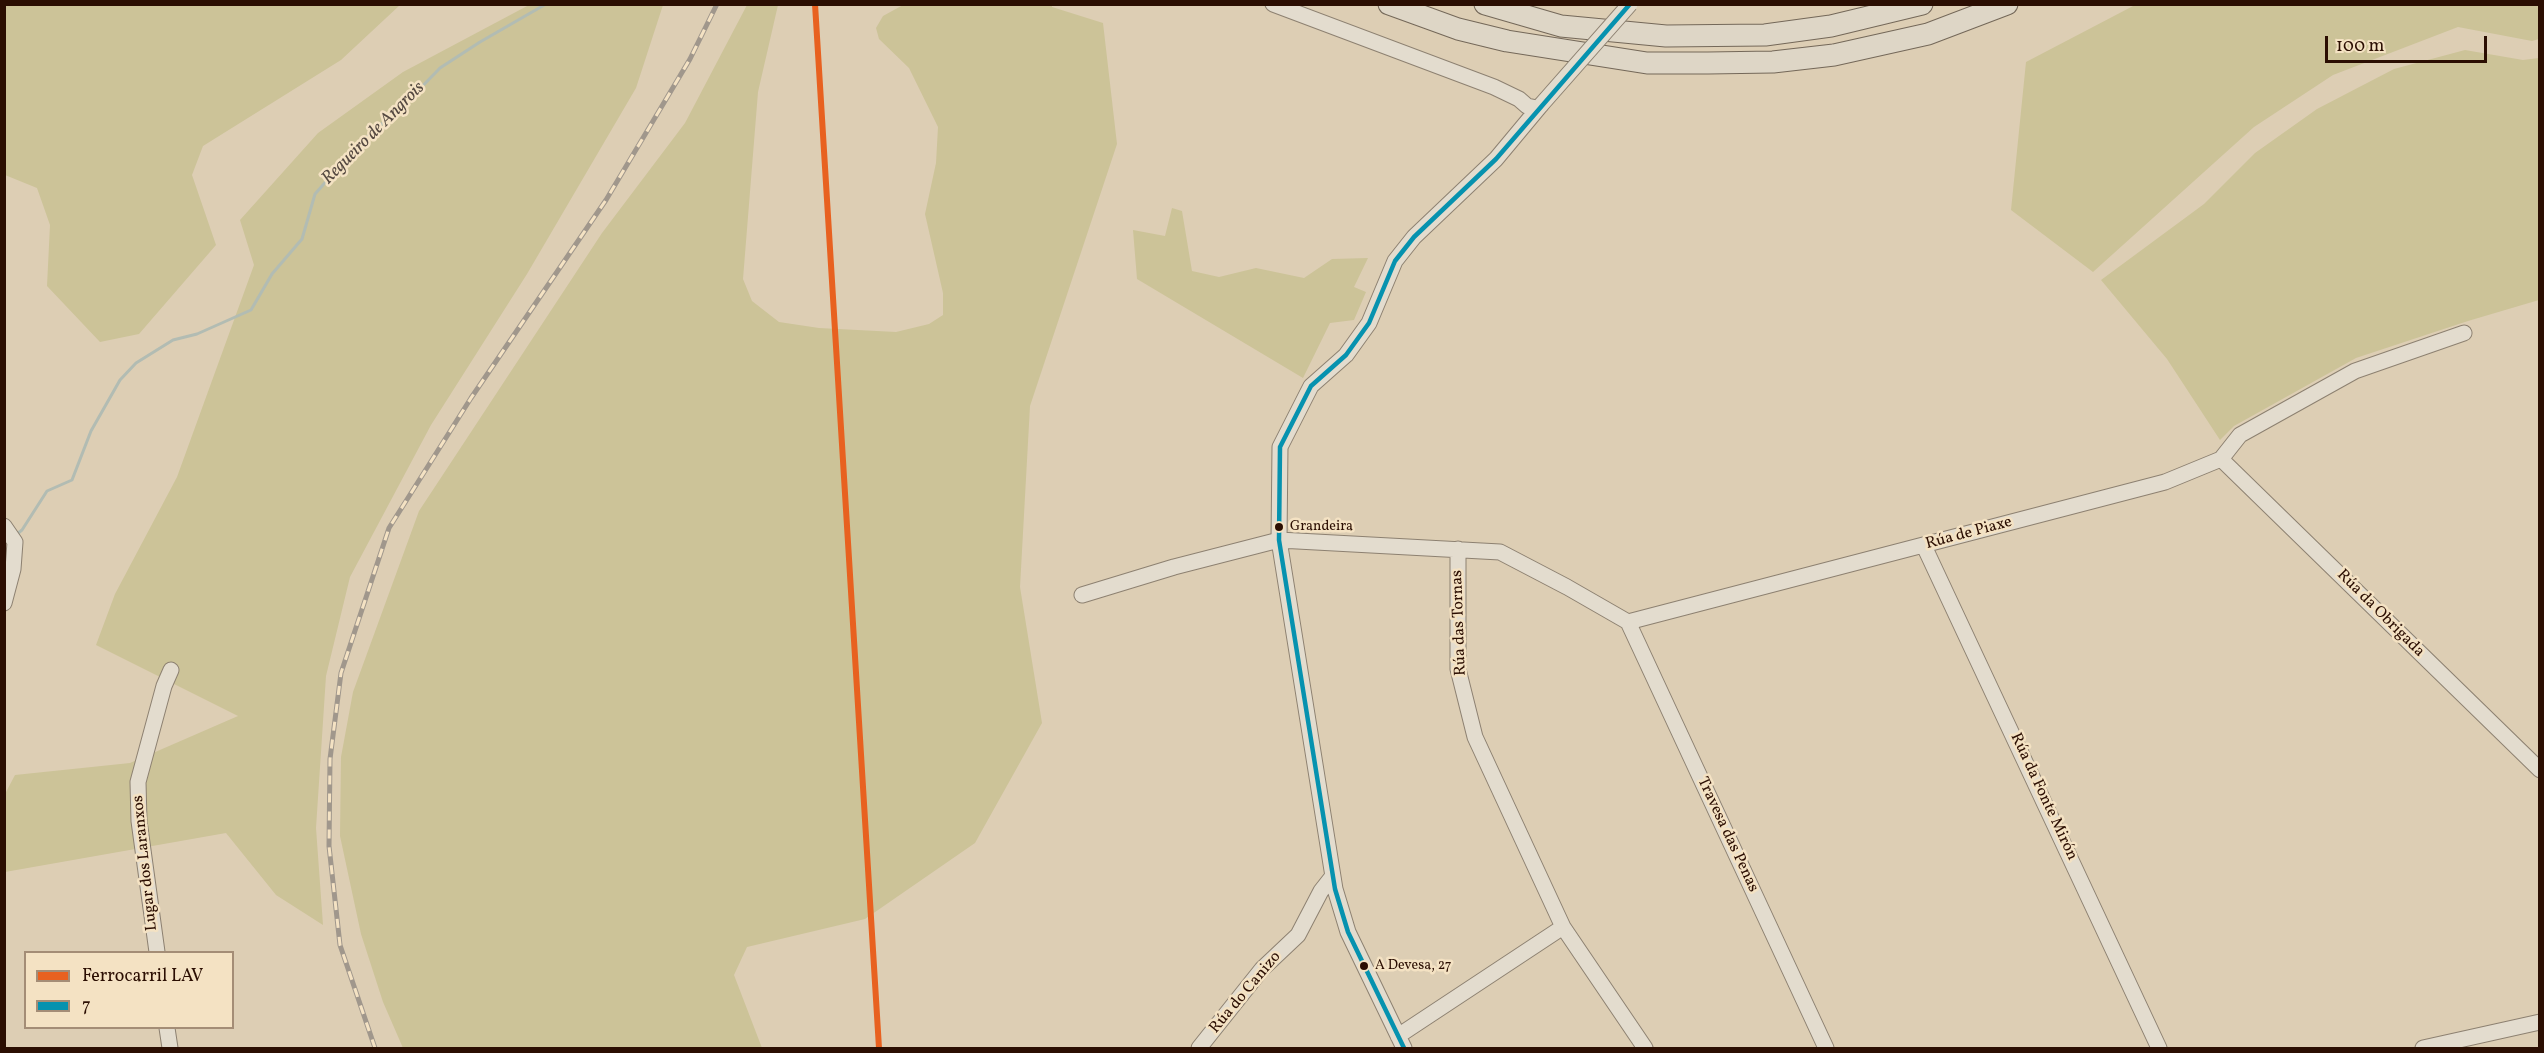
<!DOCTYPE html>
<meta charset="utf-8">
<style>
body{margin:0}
#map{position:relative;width:2544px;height:1053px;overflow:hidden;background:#ddceb4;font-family:Vollkorn,serif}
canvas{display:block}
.frame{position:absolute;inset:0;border:6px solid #2b0e02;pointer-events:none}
.legend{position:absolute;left:24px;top:951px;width:210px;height:78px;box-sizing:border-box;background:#f4e2c3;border:2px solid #a48d76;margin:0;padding:8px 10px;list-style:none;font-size:18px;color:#2b0e02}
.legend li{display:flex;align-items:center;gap:12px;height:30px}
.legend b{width:30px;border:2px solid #a48d76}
.scale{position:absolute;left:2325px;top:36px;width:162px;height:27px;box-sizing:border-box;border:3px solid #2b0e02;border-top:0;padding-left:8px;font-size:18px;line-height:21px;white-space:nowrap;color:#2b0e02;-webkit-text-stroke:4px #f4e2c3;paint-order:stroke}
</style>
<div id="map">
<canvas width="2544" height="1053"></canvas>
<div class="frame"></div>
<ul class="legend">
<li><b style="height:8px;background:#e86120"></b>Ferrocarril LAV</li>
<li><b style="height:8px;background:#0692af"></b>7</li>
</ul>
<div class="scale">100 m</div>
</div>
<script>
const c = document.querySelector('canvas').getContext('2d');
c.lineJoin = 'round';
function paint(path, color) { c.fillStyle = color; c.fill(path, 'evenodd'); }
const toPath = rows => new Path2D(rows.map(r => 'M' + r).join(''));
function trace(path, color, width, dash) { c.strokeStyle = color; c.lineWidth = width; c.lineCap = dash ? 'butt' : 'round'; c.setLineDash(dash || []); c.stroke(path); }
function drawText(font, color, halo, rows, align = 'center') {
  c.font = font + ' Vollkorn,serif'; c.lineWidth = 5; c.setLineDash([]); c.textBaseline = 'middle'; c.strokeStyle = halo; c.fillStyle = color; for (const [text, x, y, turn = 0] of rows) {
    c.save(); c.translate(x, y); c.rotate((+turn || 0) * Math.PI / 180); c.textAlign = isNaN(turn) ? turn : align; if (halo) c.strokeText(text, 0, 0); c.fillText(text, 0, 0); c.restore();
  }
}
const green = toPath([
 [1052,4,1052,7,1103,23,1117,144,1030,406,1020,587,1042,723,975,843,865,919,747,947,734,975,762,1048,403,1048,383,1002,361,934,340,836,341,757,353,692,419,511,602,233,685,123,747,5,778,5,758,92,743,279,752,301,779,322,819,328,896,332,929,324,943,315,943,293,925,214,936,163,938,127,909,68,879,39,876,28,883,16,903,5],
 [4,5,5,4,400,5,341,60,203,146,192,175,216,245,139,334,100,342,47,286,50,225,37,188,5,175],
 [529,5,663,5,636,88,527,274,431,425,350,577,326,676,316,828,323,925,276,895,226,833,5,872,5,794,15,775,130,763,238,716,96,645,115,594,177,477,254,265,240,220,318,133,403,72],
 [2135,5,2539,5,2539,39,2532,41,2458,27,2333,75,2254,127,2093,272,2011,210,2026,62],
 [2465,50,2523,60,2539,58,2539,300,2468,321,2356,358,2234,426,2220,440,2167,359,2101,280,2204,204,2255,153,2317,109,2394,69],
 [1172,208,1182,211,1192,271,1219,277,1256,268,1304,278,1332,259,1368,258,1354,287,1366,292,1354,320,1330,323,1303,378,1137,279,1133,230,1165,236]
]);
const stream = toPath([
 [17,534,22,530,47,491,72,480,91,431,120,380,136,363,173,340,197,334,251,310,272,274,302,239,315,194,360,143,407,102,440,68,480,42,546,4]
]);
const minor = toPath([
 [1273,4,1494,87,1519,99,1527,106,1537,108],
 [2221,459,2540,770],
 [4,526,15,542,13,569,4,603],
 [1924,546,2159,1048],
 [1458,549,1458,669,1475,737,1563,927,1645,1048],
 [1082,595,1174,567,1279,540,1500,552,1567,587,1628,622,2165,482,2221,459,2240,435,2355,371,2464,333],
 [1628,622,1826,1048],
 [157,952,139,821,138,782,164,686,171,670],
 [167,1028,170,1048],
 [1398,1036,1563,927],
 [1199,1048,1262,969,1298,935,1321,891,1332,877],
 [1404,1048,1348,932,1335,889,1279,540,1280,447,1311,386,1346,355,1369,323,1395,261,1414,237,1496,159,1541,105],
 [2423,1048,2540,1022]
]);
const highway = toPath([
 [1389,4,1458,29,1507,41,1647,63,1708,63,1773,62,1834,55,1928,34,2007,4],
 [1485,4,1561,26,1666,36,1765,35,1831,26,1922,4]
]);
const rail = toPath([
 [375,1048,340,945,329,846,330,759,341,673,389,528,471,398,606,200,690,59,717,4]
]);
const minorBridge = toPath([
 [1541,105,1630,4]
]);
const bus1 = toPath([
 [1404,1048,1348,932,1335,889,1279,540,1280,447,1311,386,1346,355,1369,323,1395,261,1414,237,1496,159,1630,4]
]);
const rail1 = toPath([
 [815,4,879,1048]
]);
const markers = [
 [1279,527,5,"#2b0e02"],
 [1364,966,5,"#2b0e02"]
];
const busNames = [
 ["Grandeira",1290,527],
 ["A Devesa, 27",1375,966]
];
const streetNames = [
 ["Rúa de Piaxe",1969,534,-15],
 ["Rúa da Obrigada",2380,614,45],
 ["Rúa das Tornas",1460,623,-92],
 ["Rúa da Fonte Mirón",2043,797,65],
 ["Travesa das Penas",1727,835,65],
 ["Lugar dos Laranxos",146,863,-96],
 ["Rúa do Canizo",1246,993,-50]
];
const waterNames = [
 ["Regueiro de Angrois",374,134,-45]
];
paint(green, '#ccc398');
trace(stream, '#b2bcb3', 3);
trace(minor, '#8d8171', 17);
trace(highway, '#746859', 23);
trace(minor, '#e3dcce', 15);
trace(highway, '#ded6c6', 21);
trace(rail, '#a0978c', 5);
trace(rail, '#f4e2c3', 3, [9]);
trace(minorBridge, '#8d8171', 17, []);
trace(minorBridge, '#e3dcce', 15);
trace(bus1, '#0692af', 4.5);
trace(rail1, '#e86120', 6);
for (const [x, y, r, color] of markers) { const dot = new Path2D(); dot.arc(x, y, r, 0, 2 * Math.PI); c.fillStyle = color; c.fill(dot); trace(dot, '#f4e2c3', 2); }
drawText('14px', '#2b0e02', '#f4e2c3', busNames, 'left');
drawText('16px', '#2b0e02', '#f4e2c3', streetNames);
drawText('italic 18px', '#544840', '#f4e2c3', waterNames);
</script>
